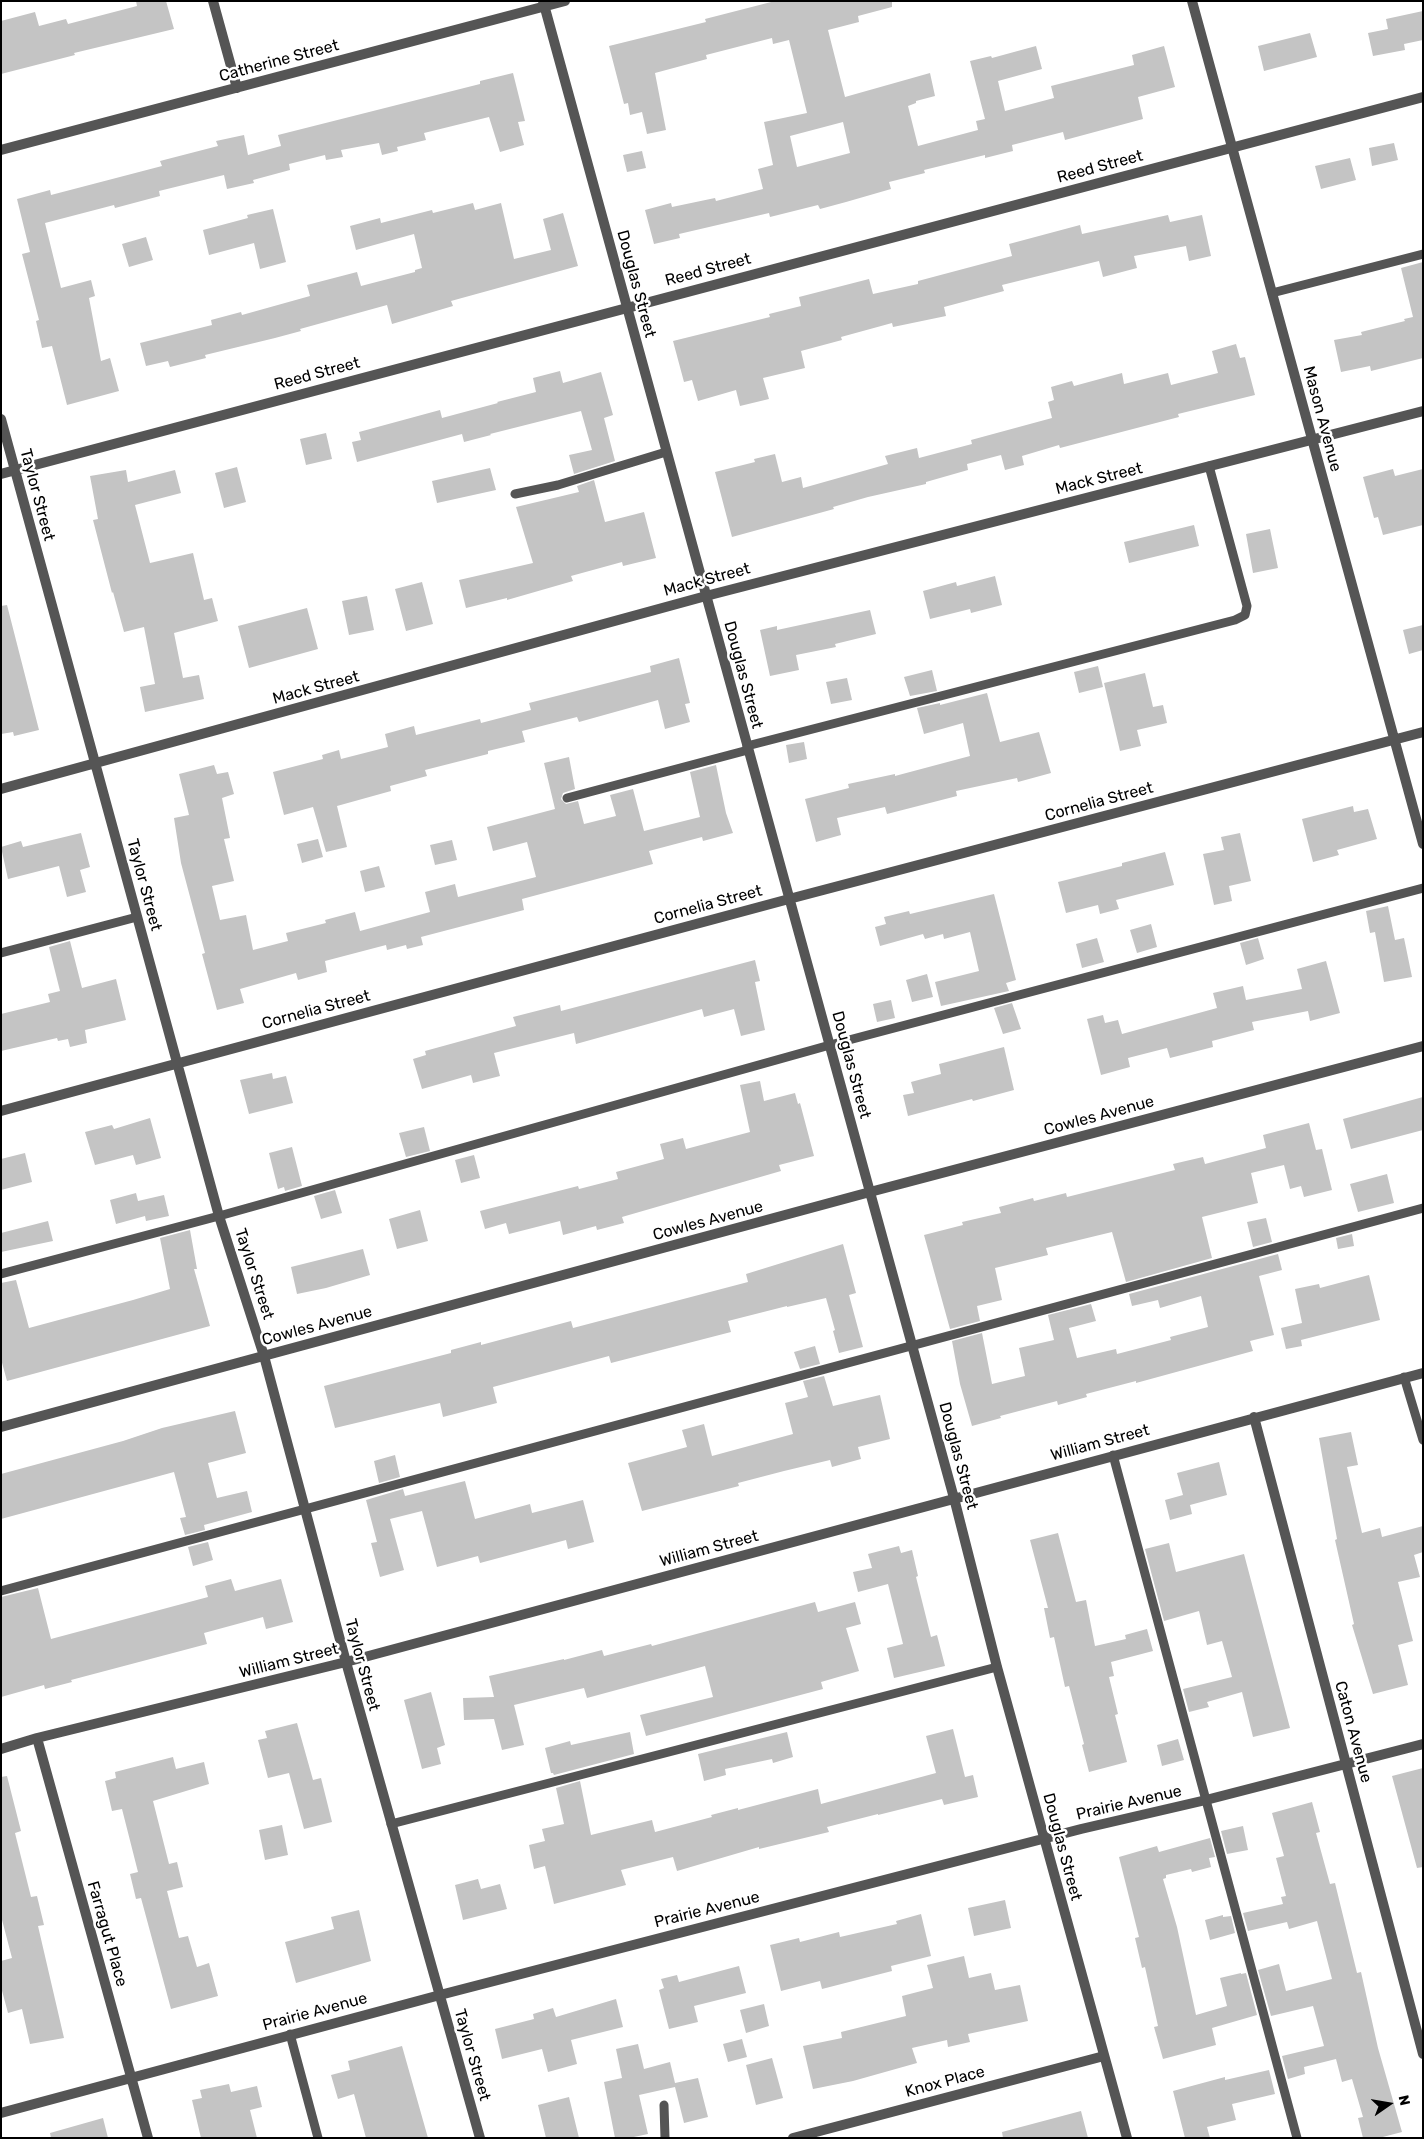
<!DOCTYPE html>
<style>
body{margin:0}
#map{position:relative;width:1424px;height:2139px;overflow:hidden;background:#fff;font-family:Rubik,sans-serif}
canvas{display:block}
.frame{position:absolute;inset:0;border:2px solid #000;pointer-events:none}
.north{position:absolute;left:1364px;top:2079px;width:50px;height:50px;-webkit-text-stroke:4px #fff;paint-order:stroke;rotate:77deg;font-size:14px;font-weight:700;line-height:20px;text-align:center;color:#000}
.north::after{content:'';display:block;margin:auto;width:18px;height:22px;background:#000;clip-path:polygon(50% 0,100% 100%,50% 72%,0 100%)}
</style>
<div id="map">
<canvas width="1424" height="2139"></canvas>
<div class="frame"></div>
<div class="north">N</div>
</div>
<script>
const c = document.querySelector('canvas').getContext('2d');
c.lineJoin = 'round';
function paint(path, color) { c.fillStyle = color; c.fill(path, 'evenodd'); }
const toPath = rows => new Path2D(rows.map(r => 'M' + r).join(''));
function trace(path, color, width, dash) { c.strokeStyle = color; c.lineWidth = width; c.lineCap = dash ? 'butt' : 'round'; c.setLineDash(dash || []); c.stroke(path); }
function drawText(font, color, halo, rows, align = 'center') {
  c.font = font + ' Rubik,sans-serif'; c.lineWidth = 5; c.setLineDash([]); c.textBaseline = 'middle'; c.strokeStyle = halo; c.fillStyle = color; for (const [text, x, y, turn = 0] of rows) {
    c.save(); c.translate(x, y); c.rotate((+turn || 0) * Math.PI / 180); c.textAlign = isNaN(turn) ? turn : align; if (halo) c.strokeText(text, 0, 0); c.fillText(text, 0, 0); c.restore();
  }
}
const building = toPath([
 [136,1,166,1,174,29,74,53,75,55,1,74,1,21,35,12,39,26,66,19,68,24,137,6],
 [775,1,892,1,892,7,858,16,859,22,828,30,845,97,930,73,935,96,916,101,916,103,908,106,918,146,978,130,976,121,985,119,970,61,991,56,992,58,1036,46,1042,69,998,81,1005,111,1054,98,1051,86,1134,65,1132,55,1164,46,1175,87,1138,97,1143,119,1065,140,1063,132,1012,145,1013,151,985,158,985,155,924,170,925,173,889,182,891,189,846,202,820,209,818,205,770,217,769,213,679,234,680,238,654,244,645,210,671,203,672,207,715,198,716,201,763,189,758,169,773,165,764,122,807,113,789,40,773,44,772,38,706,55,707,59,655,73,666,130,647,134,642,112,630,115,628,103,624,104,609,46,706,22,705,19],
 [843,122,850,153,797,167,790,136],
 [1423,11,1423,40,1404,44,1405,50,1373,56,1368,33,1388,29,1386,19],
 [1310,33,1317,57,1264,71,1258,46],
 [513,73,525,121,518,122,524,145,500,152,489,117,424,133,426,140,397,147,398,151,382,155,379,143,341,150,343,157,326,160,325,155,289,164,290,170,253,180,254,183,227,189,224,175,159,191,160,196,115,208,114,205,45,223,61,288,91,280,95,296,89,298,101,361,110,358,119,391,67,405,52,346,42,348,36,321,39,320,22,254,30,252,17,199,50,190,51,195,162,166,160,161,218,146,216,141,244,135,248,155,281,146,278,135,480,84,480,81],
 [1394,143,1398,160,1372,166,1369,148],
 [642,151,646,168,627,172,623,155],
 [1350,158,1356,180,1321,189,1315,166],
 [473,203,475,210,501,203,514,259,551,250,543,219,563,213,578,266,451,301,453,306,392,324,387,305,300,329,301,331,275,338,205,355,206,358,170,367,168,361,146,366,140,343,212,325,211,320,241,312,242,315,310,296,307,285,357,272,361,286,415,272,415,270,422,268,414,234,356,250,350,226,380,218,381,223,432,210,433,213],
 [273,209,286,262,260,269,254,243,209,255,203,230,248,218,247,215],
 [1168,215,1170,222,1202,215,1211,256,1189,261,1186,246,1134,256,1137,268,1103,277,1099,261,1002,285,1004,291,944,307,946,316,893,327,892,323,841,337,842,340,801,351,805,368,763,378,769,399,740,406,736,390,698,401,692,380,684,382,673,341,770,317,769,314,801,306,799,297,869,279,873,294,918,284,918,281,1012,256,1009,244,1080,225,1082,234],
 [146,237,153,260,129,267,122,244],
 [1423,262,1423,358,1371,371,1370,366,1341,372,1334,340,1362,335,1361,332,1405,321,1404,319,1413,317,1401,268],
 [1236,344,1240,358,1245,357,1255,395,1178,414,1179,417,1060,448,1059,445,1022,456,1024,465,1005,470,1001,455,967,464,968,470,926,482,926,484,868,497,833,507,834,509,732,537,715,472,755,462,754,459,775,454,782,482,801,477,803,488,888,464,885,456,917,448,919,458,972,444,971,440,1052,418,1048,402,1054,400,1051,387,1072,381,1074,386,1122,373,1124,384,1168,373,1171,385,1218,373,1212,351],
 [560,371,563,383,601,372,613,415,604,418,615,461,574,474,569,455,592,450,581,411,490,434,491,435,464,442,462,434,357,462,352,442,361,440,359,432,440,410,442,418,498,403,497,402,536,392,533,378],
 [326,433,332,459,306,465,300,439],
 [237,467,246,502,224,508,215,473],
 [490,468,496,490,437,503,432,481],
 [1393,469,1395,476,1423,469,1423,525,1383,535,1378,517,1374,518,1363,477],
 [126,470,128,482,175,470,181,493,135,505,150,563,193,553,204,600,212,598,218,621,174,633,183,678,199,675,204,699,145,712,140,687,155,684,144,627,124,632,113,592,112,593,93,520,98,519,90,476],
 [594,480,605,522,644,512,656,558,623,566,622,562,571,576,573,581,507,600,507,598,466,608,459,580,533,563,516,507,579,492,577,486],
 [1194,525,1199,546,1129,563,1124,542],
 [1270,529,1278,568,1253,573,1246,534],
 [995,576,1002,605,971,613,970,609,930,619,923,591,956,582,957,586],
 [422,582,433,624,406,631,395,589],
 [367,596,374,630,349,635,342,601],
 [7,605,39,730,14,736,13,732,1,734,1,606],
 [307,608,318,649,249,668,238,626],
 [870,610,876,634,835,644,836,647,796,655,799,670,770,676,760,630,777,626,777,630],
 [1423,625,1423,650,1409,654,1403,630],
 [679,658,690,703,685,704,690,722,665,729,658,700,579,722,577,717,522,731,525,742,488,751,488,754,425,770,427,776,390,786,391,791,337,806,347,847,326,852,313,807,284,815,273,772,323,759,322,755,339,750,341,759,388,747,385,734,414,726,416,735,480,719,481,723,531,710,529,703,651,672,650,666],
 [1098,666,1103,687,1079,693,1074,672],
 [932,670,937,691,910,696,904,677],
 [1145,673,1153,707,1163,705,1167,723,1137,730,1141,746,1120,751,1104,683],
 [847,678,852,700,831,704,826,682],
 [987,693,1000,742,1039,732,1051,773,1018,782,1017,778,956,791,957,796,887,814,885,807,837,818,841,835,816,842,805,799,849,788,848,784,895,774,895,776,970,756,963,723,924,734,917,708,940,703,940,705],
 [804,742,807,759,789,763,786,745],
 [569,757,575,789,563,793,561,799,566,804,578,801,584,824,616,816,610,795,633,789,644,831,700,817,690,772,716,765,726,813,733,833,703,841,702,837,649,851,653,864,522,899,524,910,421,937,423,945,407,949,406,945,387,950,386,945,325,961,327,972,298,980,296,973,240,989,244,1003,217,1010,202,954,205,953,181,863,174,818,189,815,179,774,214,765,217,774,228,772,234,794,222,798,230,838,224,839,234,881,212,886,220,920,246,915,253,950,288,941,286,933,326,923,325,920,355,912,360,931,430,912,425,892,455,884,458,897,536,877,527,842,493,851,487,827,555,809,544,763],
 [1353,806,1354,812,1368,809,1377,839,1337,850,1339,855,1313,862,1302,819],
 [81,833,90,867,80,870,86,892,67,897,59,866,8,879,1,847,21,841,23,847],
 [1240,833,1251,881,1229,886,1232,901,1214,905,1203,854,1224,850,1221,837],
 [318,839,323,857,302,863,297,844],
 [452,840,457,860,435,865,430,845],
 [1165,852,1174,885,1116,900,1119,909,1100,914,1098,905,1066,913,1058,882,1122,866,1122,863],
 [379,866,385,887,365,892,360,871],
 [994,894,1016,980,1006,983,1009,991,941,1006,935,982,979,971,970,932,944,939,943,934,925,939,923,934,880,946,875,927,886,924,884,917,909,911,910,914],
 [1388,906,1395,940,1404,938,1412,977,1384,982,1375,932,1370,933,1366,911],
 [1151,924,1157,947,1137,953,1130,930],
 [1097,938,1104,962,1082,968,1076,944],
 [1258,938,1264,959,1246,965,1240,943],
 [70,941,82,988,116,979,126,1020,85,1030,87,1043,70,1047,68,1039,58,1041,57,1038,1,1051,1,1014,50,1002,48,994,60,991,49,947],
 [755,960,760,981,755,982,765,1030,741,1036,734,1009,704,1017,702,1009,576,1044,574,1033,494,1053,500,1076,473,1083,471,1075,422,1089,413,1059,426,1055,425,1051,516,1026,513,1017,560,1005,561,1011],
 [1326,961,1340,1013,1310,1021,1308,1011,1252,1022,1254,1030,1212,1041,1213,1047,1170,1058,1167,1048,1128,1058,1130,1067,1101,1075,1087,1019,1103,1015,1105,1023,1118,1020,1122,1034,1217,1008,1213,993,1243,986,1246,1000,1302,989,1297,969],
 [927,974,933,997,912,1002,906,980],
 [891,1000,895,1018,877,1022,873,1004],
 [1012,1003,1021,1029,1003,1034,994,1008],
 [1004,1047,1014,1090,973,1101,972,1099,908,1116,903,1095,914,1093,911,1082,941,1074,939,1064],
 [272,1073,273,1079,286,1076,293,1103,249,1114,240,1080],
 [760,1081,764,1101,795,1093,798,1104,800,1103,814,1156,779,1165,781,1171,622,1217,624,1223,597,1230,596,1226,563,1235,560,1221,509,1234,506,1223,485,1229,480,1211,578,1186,579,1189,618,1179,616,1172,664,1159,660,1144,683,1138,686,1149,750,1132,740,1085],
 [1423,1097,1423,1130,1351,1149,1343,1119],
 [150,1118,161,1158,136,1165,133,1155,95,1165,85,1132,112,1125,114,1129],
 [1309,1123,1316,1150,1322,1149,1332,1190,1304,1197,1301,1186,1290,1189,1284,1165,1251,1173,1258,1203,1202,1217,1212,1258,1126,1282,1112,1232,1046,1248,1048,1255,995,1268,1002,1300,977,1306,980,1321,950,1329,924,1235,963,1225,962,1222,1001,1213,999,1207,1033,1198,1034,1201,1066,1193,1067,1197,1175,1170,1173,1164,1203,1157,1205,1164,1266,1148,1263,1135],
 [424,1127,430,1151,406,1157,399,1133],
 [292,1147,302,1186,285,1191,284,1187,278,1189,269,1153],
 [25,1153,32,1182,1,1190,1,1159],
 [474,1155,480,1178,461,1183,455,1160],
 [1387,1174,1394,1203,1358,1212,1350,1184],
 [335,1190,342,1213,321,1219,314,1196],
 [136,1193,138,1201,164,1195,169,1216,146,1221,145,1216,116,1224,110,1200],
 [420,1210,428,1241,397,1249,389,1219],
 [1266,1218,1272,1242,1253,1247,1247,1222],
 [48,1221,53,1241,1,1252,1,1233],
 [190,1230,197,1269,194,1269,210,1326,7,1381,1,1359,1,1283,16,1280,29,1328,133,1300,170,1289,160,1238],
 [1352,1234,1354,1246,1338,1249,1336,1238],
 [843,1244,856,1293,849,1295,863,1347,839,1353,833,1331,835,1330,826,1298,787,1307,787,1306,728,1321,731,1332,611,1363,609,1356,493,1387,497,1403,443,1417,440,1403,335,1428,324,1386,451,1353,451,1350,481,1342,481,1345,571,1321,573,1328,748,1282,746,1274],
 [363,1249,370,1275,326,1288,297,1294,291,1267],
 [1278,1254,1282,1270,1259,1276,1274,1335,1250,1341,1253,1351,1136,1383,1136,1381,1086,1394,1087,1397,1058,1405,1057,1401,1000,1416,1001,1418,972,1426,960,1384,952,1341,982,1333,992,1384,1025,1376,1019,1348,1054,1340,1048,1315,1091,1304,1096,1321,1069,1328,1077,1358,1116,1349,1117,1354,1171,1340,1170,1337,1208,1327,1201,1296,1160,1308,1158,1300,1132,1306,1129,1294],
 [1369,1275,1380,1320,1301,1340,1302,1346,1286,1349,1281,1328,1302,1323,1295,1289,1319,1284,1320,1288],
 [815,1346,820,1364,800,1369,794,1352],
 [824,1376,833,1406,880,1395,890,1439,858,1447,861,1459,832,1467,830,1460,784,1471,738,1483,739,1486,642,1511,628,1463,687,1447,682,1430,704,1424,712,1456,793,1434,785,1403,808,1397,803,1381],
 [235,1411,246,1453,208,1463,217,1498,247,1491,252,1512,204,1525,205,1530,185,1535,180,1518,186,1517,174,1472,1,1519,1,1474,123,1441,162,1428],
 [1351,1432,1358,1465,1347,1467,1362,1533,1380,1528,1382,1537,1423,1526,1423,1552,1414,1555,1420,1577,1398,1582,1413,1641,1398,1645,1408,1685,1373,1694,1352,1625,1354,1624,1335,1540,1337,1539,1319,1438],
 [395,1455,400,1477,379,1483,374,1461],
 [1219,1462,1227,1495,1190,1505,1192,1514,1170,1520,1165,1500,1183,1495,1177,1473],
 [465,1481,475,1519,530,1504,532,1513,583,1500,594,1542,568,1549,566,1540,480,1563,478,1556,437,1567,422,1511,390,1519,404,1570,380,1577,371,1543,377,1542,366,1500,403,1489,405,1496],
 [1058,1533,1076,1602,1086,1600,1095,1646,1126,1639,1125,1635,1147,1629,1153,1651,1111,1662,1114,1676,1109,1677,1118,1714,1115,1715,1127,1762,1089,1772,1082,1745,1084,1744,1069,1686,1065,1687,1054,1637,1050,1638,1044,1608,1048,1608,1030,1540],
 [208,1542,213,1560,193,1566,188,1547],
 [1169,1543,1176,1572,1244,1554,1290,1728,1253,1737,1242,1692,1207,1702,1209,1707,1189,1712,1183,1689,1232,1677,1222,1641,1207,1645,1199,1611,1164,1621,1145,1549],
 [899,1546,901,1553,912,1550,918,1576,916,1577,931,1637,937,1635,945,1666,894,1678,887,1648,903,1644,888,1584,858,1592,853,1572,872,1568,868,1554],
 [231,1579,235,1591,281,1579,293,1622,266,1629,263,1617,204,1633,207,1644,71,1680,72,1682,45,1689,44,1685,1,1697,1,1597,38,1588,51,1639,208,1597,205,1586],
 [815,1602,818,1612,855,1602,861,1624,846,1628,859,1671,821,1682,823,1689,646,1736,640,1715,713,1697,705,1666,587,1698,584,1688,514,1705,524,1745,502,1750,494,1719,464,1720,463,1698,494,1697,489,1676,564,1659,564,1660,602,1650,604,1656,651,1644,652,1646],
 [431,1692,445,1745,437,1748,441,1764,422,1769,404,1700],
 [297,1723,313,1780,321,1778,332,1822,304,1829,289,1773,268,1778,258,1740,267,1738,265,1731],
 [953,1729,965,1777,973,1775,978,1797,944,1805,942,1799,878,1815,878,1814,827,1827,829,1832,759,1849,759,1847,677,1871,673,1857,621,1870,626,1885,554,1904,545,1866,534,1869,529,1845,545,1841,542,1829,564,1824,556,1788,580,1781,591,1835,652,1820,655,1832,712,1817,711,1815,738,1808,738,1810,818,1789,821,1804,936,1773,926,1736],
 [630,1732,634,1754,554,1775,553,1773,551,1773,545,1748,570,1741,571,1745],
 [787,1732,793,1757,773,1763,772,1759,725,1769,726,1775,704,1781,698,1754],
 [1178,1739,1184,1760,1162,1766,1157,1745],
 [173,1757,176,1769,204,1762,209,1784,153,1801,169,1864,177,1862,183,1887,167,1891,179,1938,188,1936,197,1967,209,1963,218,1996,171,2009,141,1898,136,1899,130,1874,138,1872,122,1809,112,1811,105,1781,116,1778,115,1772],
 [1423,1768,1423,1867,1417,1868,1392,1776],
 [7,1776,21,1831,15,1833,31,1897,37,1896,44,1925,38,1926,64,2038,30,2044,22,2009,8,2013,1,1987,1,1961,12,1958,1,1916,1,1777],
 [1312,1802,1320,1832,1316,1833,1330,1884,1335,1883,1357,1973,1361,1972,1378,2048,1402,2132,1379,2138,1363,2138,1358,2118,1363,2117,1352,2079,1342,2082,1336,2059,1304,2067,1305,2074,1288,2079,1282,2056,1324,2046,1313,2006,1271,2016,1258,1970,1279,1964,1286,1991,1332,1979,1317,1921,1289,1929,1287,1922,1248,1931,1243,1913,1283,1904,1281,1897,1286,1896,1276,1858,1284,1856,1272,1813],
 [282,1825,288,1855,265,1860,259,1830],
 [1243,1826,1248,1850,1227,1854,1221,1831],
 [1210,1838,1215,1857,1209,1858,1211,1867,1192,1872,1191,1869,1166,1875,1166,1878,1163,1879,1177,1927,1196,2015,1227,2006,1220,1978,1241,1973,1241,1974,1246,1973,1257,2015,1212,2028,1216,2045,1163,2059,1154,2027,1158,2026,1145,1967,1142,1968,1135,1938,1139,1937,1119,1857,1157,1846,1159,1852],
 [478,1879,481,1889,500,1884,507,1909,463,1920,455,1885],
 [1005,1900,1011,1928,974,1936,968,1908],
 [359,1910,371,1961,296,1983,285,1942,334,1929,331,1917],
 [921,1914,931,1956,891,1966,892,1971,822,1989,820,1981,781,1991,770,1945,799,1938,800,1942,839,1932,840,1937,897,1924,896,1921],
 [1223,1915,1223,1917,1231,1916,1235,1933,1210,1940,1205,1920],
 [964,1956,969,1978,991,1973,995,1990,1020,1985,1028,2021,968,2034,970,2042,948,2047,947,2040,912,2048,917,2063,853,2081,813,2089,803,2046,842,2038,841,2032,906,2016,902,1996,933,1988,927,1965],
 [739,1966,746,1993,694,2006,698,2022,669,2029,659,1990,664,1988,661,1979,677,1975,679,1982],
 [616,1999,623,2027,571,2040,577,2064,548,2072,542,2049,502,2059,495,2029,534,2019,533,2014,553,2008,556,2017],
 [764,2004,769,2026,746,2033,740,2010],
 [742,2039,747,2057,728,2062,723,2044],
 [638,2044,644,2069,670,2062,675,2083,698,2078,708,2117,684,2123,675,2087,639,2095,648,2134,629,2138,615,2138,604,2082,622,2078,616,2049],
 [402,2046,428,2138,366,2138,354,2094,338,2099,331,2075,350,2070,348,2061],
 [772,2058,783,2098,756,2105,746,2065],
 [1269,2070,1275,2094,1232,2104,1236,2120,1207,2127,1210,2138,1185,2138,1173,2091,1225,2077,1225,2080],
 [229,2084,231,2092,257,2086,262,2107,250,2110,257,2138,201,2138,192,2100,202,2098,200,2090],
 [569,2097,579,2138,546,2138,538,2105],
 [1081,2111,1088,2138,1003,2138,1002,2132],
 [103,2118,108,2138,51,2138,50,2133]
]);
const service = toPath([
 [1272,293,1423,254],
 [515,494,558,485,666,452],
 [747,746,1235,620,1245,615,1247,606,1209,466],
 [567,798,748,750],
 [1,953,137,917],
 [1,1274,219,1216,830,1045,1423,888],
 [1404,1377,1423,1440],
 [1113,1455,1297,2138],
 [1,1591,1423,1208],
 [391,1824,997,1667],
 [290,2034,318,2138],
 [664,2105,665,2138]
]);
const minor = toPath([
 [213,1,237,88],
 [543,1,954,1498,997,1667,1127,2138],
 [1192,1,1423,844],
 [1,150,565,1],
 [1,419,219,1216,264,1356,346,1662,480,2138],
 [1,789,706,596,1423,411],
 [1,1111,789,899,1423,732],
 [1254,1417,1423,2054],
 [1,1427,870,1192,1423,1046],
 [37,1738,148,2138],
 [1,1749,37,1738,346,1662,1423,1373],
 [1,2113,440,1995,1081,1829,1206,1800,1423,1744],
 [793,2138,1104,2056]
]);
const tertiary = toPath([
 [1,474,1423,97]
]);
const streetNames = [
 ["Catherine Street",279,61,-15],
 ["Reed Street",1100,167,-15],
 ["Reed Street",708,270,-15],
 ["Douglas Street",636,284,75],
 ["Reed Street",317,374,-15],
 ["Mason Avenue",1322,419,75],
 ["Mack Street",1099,479,-14],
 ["Taylor Street",37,495,75],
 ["Mack Street",707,580,-15],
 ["Douglas Street",743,675,75],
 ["Mack Street",316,688,-15],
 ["Cornelia Street",1099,802,-15],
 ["Taylor Street",144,885,75],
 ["Cornelia Street",708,905,-15],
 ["Cornelia Street",316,1010,-15],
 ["Douglas Street",851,1065,75],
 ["Cowles Avenue",1099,1116,-15],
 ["Cowles Avenue",708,1221,-15],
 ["Taylor Street",254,1274,72],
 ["Cowles Avenue",317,1326,-15],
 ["William Street",1100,1443,-15],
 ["Douglas Street",958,1456,75],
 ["William Street",709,1549,-15],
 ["William Street",289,1661,-14],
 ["Taylor Street",362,1665,75],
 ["Caton Avenue",1353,1732,75],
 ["Prairie Avenue",1129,1803,-13],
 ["Douglas Street",1062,1847,75],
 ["Prairie Avenue",707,1910,-14],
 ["Farragut Place",107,1934,74],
 ["Prairie Avenue",315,2012,-15],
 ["Taylor Street",472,2055,74],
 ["Knox Place",945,2082,-15]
];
paint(building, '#c4c4c4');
trace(service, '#555', 9);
trace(minor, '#555', 10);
trace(tertiary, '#555', 10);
drawText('16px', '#000', '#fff', streetNames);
</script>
